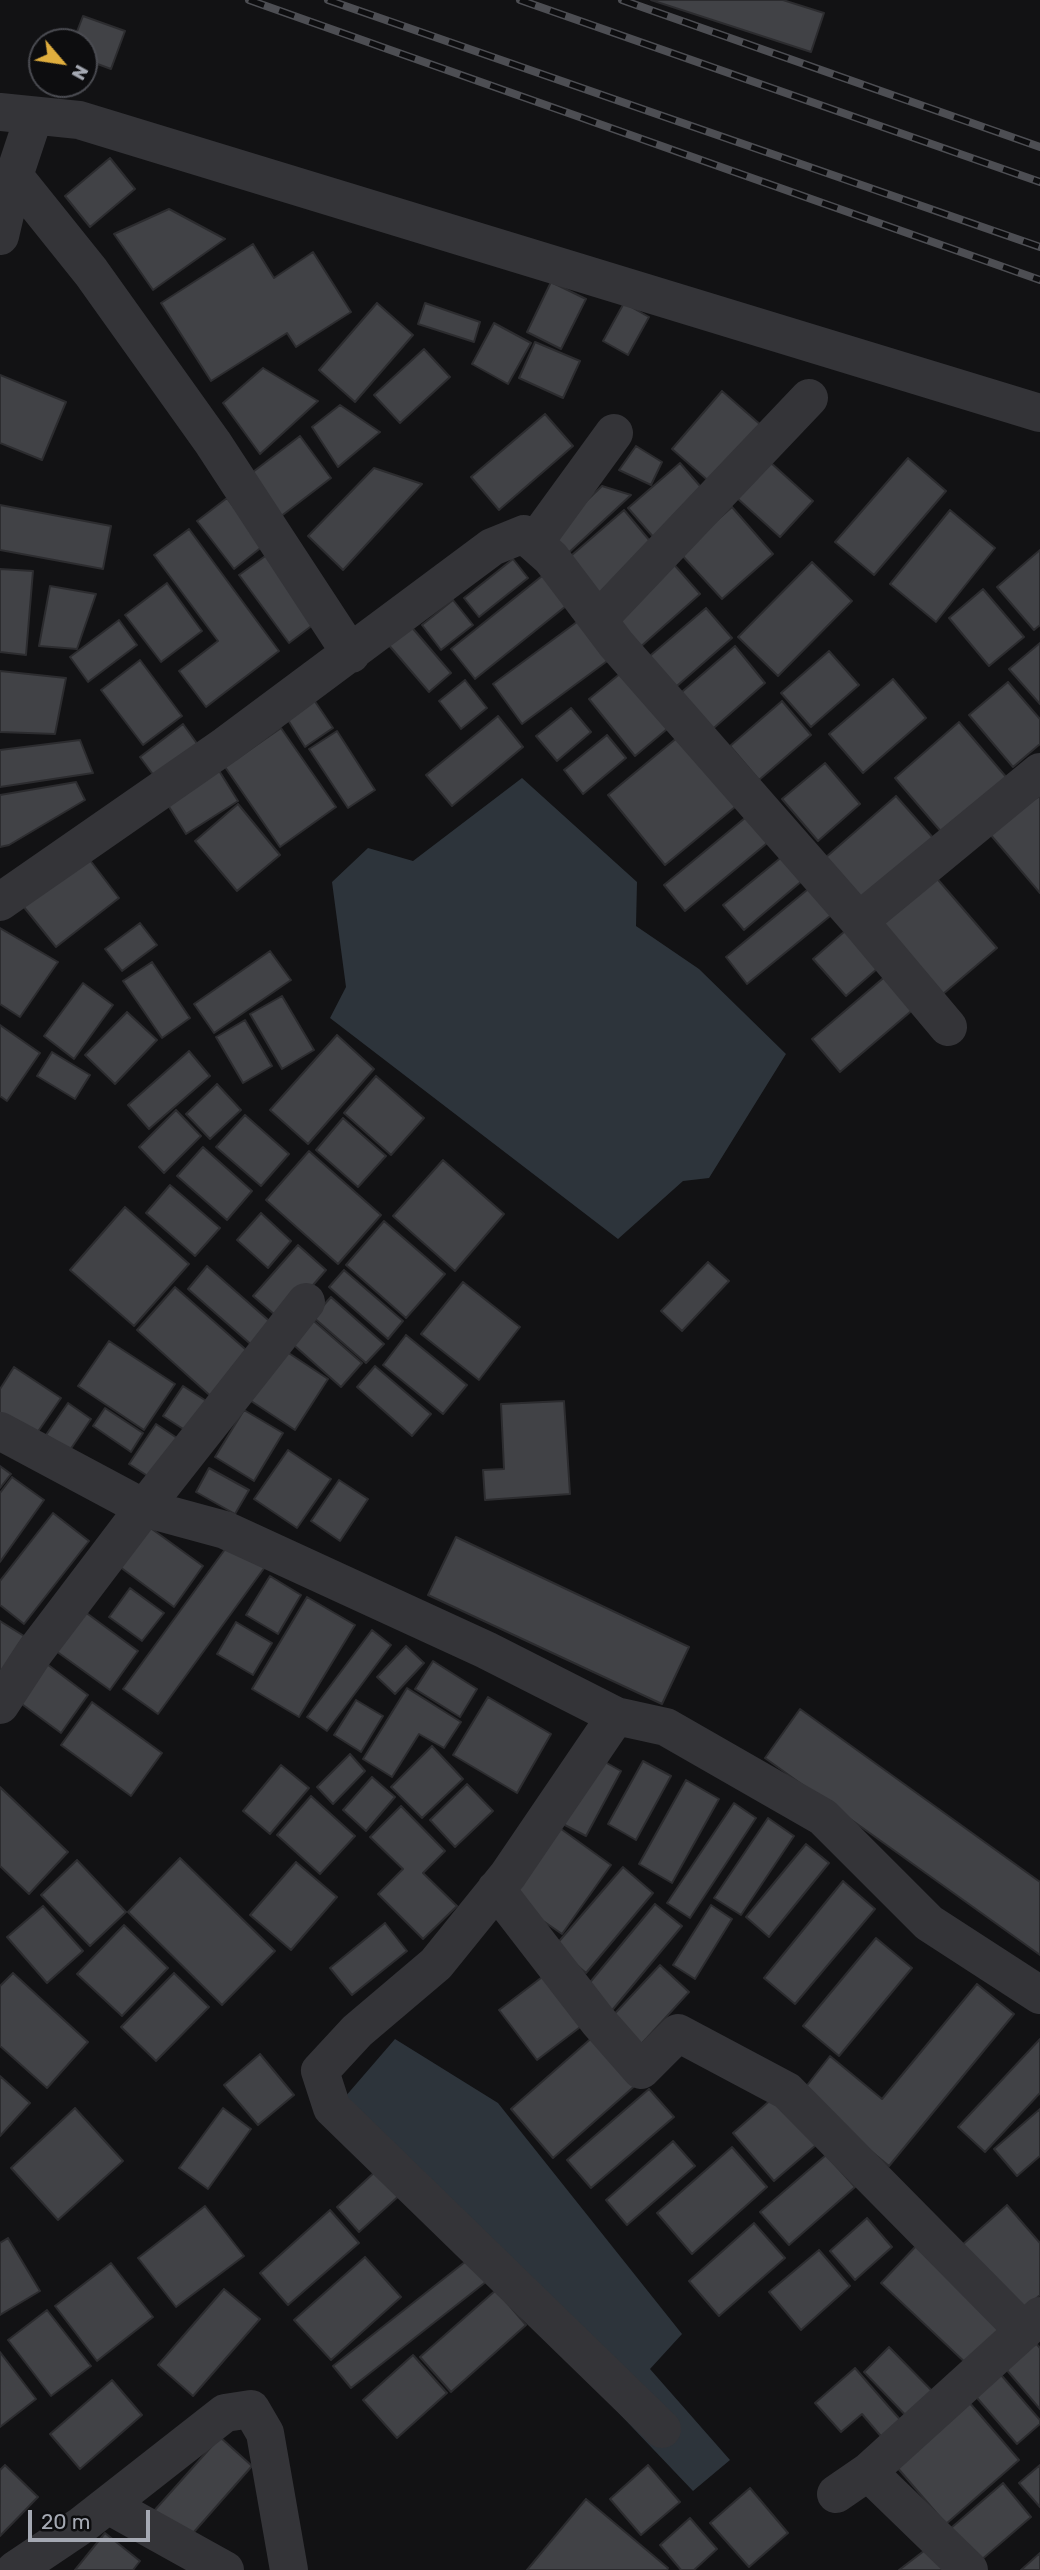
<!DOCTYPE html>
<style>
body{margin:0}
#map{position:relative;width:1040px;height:2570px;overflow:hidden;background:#121214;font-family:Rubik,sans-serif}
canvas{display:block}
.north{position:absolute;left:28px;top:28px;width:70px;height:70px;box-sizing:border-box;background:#0d0d0f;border:2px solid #4a4b51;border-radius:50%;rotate:119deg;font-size:19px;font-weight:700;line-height:28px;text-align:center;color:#a5a9b3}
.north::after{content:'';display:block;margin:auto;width:24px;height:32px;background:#e0ae3e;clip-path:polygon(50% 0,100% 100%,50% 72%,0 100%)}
.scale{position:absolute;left:28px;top:2510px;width:122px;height:32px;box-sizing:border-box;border:4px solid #a5a9b3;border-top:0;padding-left:9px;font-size:21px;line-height:24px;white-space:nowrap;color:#a5a9b3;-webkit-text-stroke:5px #0d0d0f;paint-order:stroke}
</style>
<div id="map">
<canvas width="1040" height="2570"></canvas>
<div class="north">N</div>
<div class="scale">20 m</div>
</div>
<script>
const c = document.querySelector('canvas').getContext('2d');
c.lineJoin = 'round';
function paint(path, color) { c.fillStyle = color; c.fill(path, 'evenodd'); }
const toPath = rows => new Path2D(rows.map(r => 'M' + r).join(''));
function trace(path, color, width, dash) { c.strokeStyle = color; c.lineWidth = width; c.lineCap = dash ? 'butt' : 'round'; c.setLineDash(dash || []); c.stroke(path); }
const water = toPath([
 [522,778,637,882,636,926,699,969,786,1054,709,1178,683,1181,618,1239,330,1018,346,987,332,882,368,848,413,861],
 [395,2039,498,2103,682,2334,650,2369,730,2460,693,2491,332,2112]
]);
const building = toPath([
 [651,0,783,0,824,13,811,52,651,0],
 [83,16,125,31,111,69,84,59,84,42,73,42,83,16],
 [110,158,135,189,90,227,65,196,110,158],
 [169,209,225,239,153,290,114,234,169,209],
 [253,244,274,278,313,252,351,312,296,347,287,333,211,381,161,303,253,244],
 [551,282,586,299,561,349,527,332,551,282],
 [377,303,413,335,355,402,319,370,377,303],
 [425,303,480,322,474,342,418,324,425,303],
 [624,303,649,317,628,355,603,341,624,303],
 [494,323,531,343,508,384,472,364,494,323],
 [535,342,580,361,563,398,519,378,535,342],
 [424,349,450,377,400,423,374,395,424,349],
 [263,368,318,401,260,454,223,403,263,368],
 [0,375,66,402,42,460,0,443,0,375],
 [722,391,770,433,720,491,672,449,722,391],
 [340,405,380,432,338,467,312,427,340,405],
 [545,414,573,446,499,510,471,477,545,414],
 [300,436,331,478,276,520,245,478,300,436],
 [636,446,662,462,651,485,619,470,636,446],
 [908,458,946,491,874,575,835,542,908,458],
 [770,462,813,501,780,537,737,498,770,462],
 [680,463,707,494,655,539,628,508,680,463],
 [374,468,422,484,343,570,308,536,374,468],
 [602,486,631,495,563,558,549,537,602,486],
 [227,498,263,546,234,569,197,521,227,498],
 [0,505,111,526,103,569,0,550,0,505],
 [732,507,773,554,722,599,680,553,732,507],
 [624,510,660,553,601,604,565,561,624,510],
 [950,510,995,548,936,622,890,584,950,510],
 [189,529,279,651,206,707,179,671,218,641,154,555,189,529],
 [1040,550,1040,625,1034,630,997,587,1040,550],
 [268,554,318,621,289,643,239,575,268,554],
 [513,559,528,578,479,617,464,598,513,559],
 [671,561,700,594,638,649,609,615,671,561],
 [812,562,852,601,778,676,738,637,812,562],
 [0,569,33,571,26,655,0,652,0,569],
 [547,572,571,602,475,679,451,649,547,572],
 [167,583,202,631,161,662,125,615,167,583],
 [50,586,96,594,77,649,39,646,50,586],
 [983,589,1024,637,989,666,949,618,983,589],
 [453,600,473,625,441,650,422,625,453,600],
 [706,608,732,638,670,692,644,661,706,608],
 [585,616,614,656,522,724,493,684,585,616],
 [119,620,137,645,88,682,70,657,119,620],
 [409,624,451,673,429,692,387,643,409,624],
 [1040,643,1040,704,1009,669,1040,643],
 [735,646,765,683,707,734,676,697,735,646],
 [829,651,859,685,811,727,781,693,829,651],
 [140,660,182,716,143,745,101,690,140,660],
 [627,668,673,724,635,756,589,699,627,668],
 [0,671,66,678,55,734,0,732,0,671],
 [893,679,926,718,863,773,829,734,893,679],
 [465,680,487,708,461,729,439,701,465,680],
 [1008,682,1040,719,1040,744,1013,767,969,715,1008,682],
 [310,694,333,728,305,747,283,712,310,694],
 [782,701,811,735,759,780,730,746,782,701],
 [571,708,591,732,557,761,536,736,571,708],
 [498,716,523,747,452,806,426,775,498,716],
 [959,722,1007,778,943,834,895,778,959,722],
 [183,724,206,756,163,788,140,757,183,724],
 [281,728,336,807,280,847,225,767,281,728],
 [337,731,375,790,348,808,309,749,337,731],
 [684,732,741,802,665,865,608,795,684,732],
 [607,735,626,758,583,794,564,770,607,735],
 [80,740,93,773,0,787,0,750,80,740],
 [213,761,238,801,186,834,161,794,213,761],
 [825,763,860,804,818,841,782,799,825,763],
 [76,782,85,800,9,845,0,847,0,795,76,782],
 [896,796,935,840,863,903,825,858,896,796],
 [1040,796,1040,893,984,827,1040,796],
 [238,804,280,855,237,891,195,841,238,804],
 [751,813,772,839,685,911,664,885,751,813],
 [83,851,119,898,56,947,19,901,83,851],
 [789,851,809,875,744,930,723,905,789,851],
 [934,875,997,948,943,994,881,921,934,875],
 [813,885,835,912,747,984,726,957,813,885],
 [140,923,157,945,122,971,105,949,140,923],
 [0,928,58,962,20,1017,0,1004,0,928],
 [845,931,878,968,846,996,813,959,845,931],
 [270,951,291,980,214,1033,194,1004,270,951],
 [152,962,190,1018,162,1038,123,981,152,962],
 [888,974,916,1007,840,1072,812,1039,888,974],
 [83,983,113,1005,74,1059,44,1036,83,983],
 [282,996,314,1050,282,1069,250,1014,282,996],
 [127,1012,157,1040,115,1084,85,1055,127,1012],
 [245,1020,272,1066,243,1083,216,1037,245,1020],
 [0,1025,40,1053,7,1101,0,1096,0,1025],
 [337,1035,374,1069,308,1144,270,1110,337,1035],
 [189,1051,210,1076,149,1129,128,1105,189,1051],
 [52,1052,90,1075,75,1099,37,1076,52,1052],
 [376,1076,424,1118,391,1155,344,1113,376,1076],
 [217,1084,241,1110,210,1139,186,1114,217,1084],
 [176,1110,201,1136,164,1173,139,1147,176,1110],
 [245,1115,289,1154,261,1186,216,1147,245,1115],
 [343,1118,386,1156,358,1187,316,1150,343,1118],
 [203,1147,252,1191,227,1220,177,1176,203,1147],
 [309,1151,381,1215,338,1264,266,1200,309,1151],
 [443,1160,504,1214,455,1271,393,1216,443,1160],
 [170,1185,220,1228,195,1256,146,1213,170,1185],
 [125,1207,189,1264,134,1326,70,1270,125,1207],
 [261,1213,291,1241,268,1268,237,1240,261,1213],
 [384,1221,445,1274,406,1318,346,1265,384,1221],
 [298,1245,326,1270,282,1321,253,1296,298,1245],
 [708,1262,729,1281,682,1331,661,1311,708,1262],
 [207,1266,275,1326,255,1348,188,1289,207,1266],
 [344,1270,403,1321,388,1339,329,1287,344,1270],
 [463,1282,520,1327,479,1380,421,1334,463,1282],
 [175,1287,253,1356,215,1400,137,1330,175,1287],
 [331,1297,384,1344,366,1363,313,1317,331,1297],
 [307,1315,362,1363,341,1387,287,1339,307,1315],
 [406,1335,467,1385,443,1414,383,1365,406,1335],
 [109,1341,175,1384,144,1430,78,1386,109,1341],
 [275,1344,328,1379,295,1430,242,1395,275,1344],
 [375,1366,431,1414,412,1436,357,1387,375,1366],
 [14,1367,61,1398,35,1436,0,1413,0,1389,14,1367],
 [183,1386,211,1404,191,1434,163,1416,183,1386],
 [564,1401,570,1494,485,1500,483,1470,504,1469,501,1404,564,1401],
 [68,1403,91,1419,70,1450,46,1435,68,1403],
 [105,1408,143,1433,131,1452,93,1426,105,1408],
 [244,1410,283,1433,254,1481,215,1457,244,1410],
 [156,1424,180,1440,154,1480,129,1464,156,1424],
 [288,1450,331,1479,297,1528,254,1499,288,1450],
 [0,1466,11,1474,0,1488,0,1466],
 [209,1468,249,1490,235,1514,196,1492,209,1468],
 [12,1477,44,1500,0,1562,0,1493,12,1477],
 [339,1480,368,1499,340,1541,311,1521,339,1480],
 [53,1513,89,1541,24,1624,0,1605,0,1581,53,1513],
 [145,1524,203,1566,174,1607,116,1564,145,1524],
 [456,1537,689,1647,662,1704,428,1595,456,1537],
 [231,1541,265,1567,158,1714,123,1689,231,1541],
 [270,1576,301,1595,278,1634,246,1615,270,1576],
 [130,1588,164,1613,142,1641,109,1617,130,1588],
 [307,1597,355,1625,299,1717,252,1689,307,1597],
 [77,1606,138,1651,110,1690,49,1646,77,1606],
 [0,1621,24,1636,0,1674,0,1621],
 [236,1622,272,1643,253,1675,217,1654,236,1622],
 [372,1630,391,1645,327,1731,307,1717,372,1630],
 [406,1646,424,1663,395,1694,377,1677,406,1646],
 [39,1658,88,1695,61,1733,11,1696,39,1658],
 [433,1661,477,1689,460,1717,415,1689,433,1661],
 [407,1688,461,1722,444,1748,419,1734,392,1777,363,1759,407,1688],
 [488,1697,551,1734,517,1793,453,1755,488,1697],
 [356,1700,383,1716,361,1752,334,1735,356,1700],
 [92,1702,162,1753,131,1796,61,1745,92,1702],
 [800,1709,1040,1882,1040,1955,765,1758,800,1709],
 [432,1746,463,1779,422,1818,391,1787,432,1746],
 [350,1754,365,1771,333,1804,317,1787,350,1754],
 [596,1757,621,1771,586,1836,561,1823,596,1757],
 [643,1761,671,1776,636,1840,608,1824,643,1761],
 [281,1765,309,1788,270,1834,243,1811,281,1765],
 [372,1777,395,1797,366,1831,343,1810,372,1777],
 [686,1780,719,1799,672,1883,639,1864,686,1780],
 [467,1784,493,1811,455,1847,430,1820,467,1784],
 [0,1787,68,1852,29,1894,0,1866,0,1787],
 [311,1796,355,1836,320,1874,277,1835,311,1796],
 [734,1803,756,1818,690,1918,667,1903,734,1803],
 [401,1806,445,1851,423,1873,457,1906,423,1939,378,1894,403,1869,370,1837,401,1806],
 [768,1818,794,1836,741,1915,714,1898,768,1818],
 [557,1826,611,1865,562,1934,507,1896,557,1826],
 [806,1844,829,1863,769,1937,746,1917,806,1844],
 [180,1858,275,1951,222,2005,128,1912,180,1858],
 [77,1860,126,1912,90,1946,41,1895,77,1860],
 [296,1862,337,1897,291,1950,250,1915,296,1862],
 [623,1867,653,1893,586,1973,555,1946,623,1867],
 [843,1881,875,1909,795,2004,764,1978,843,1881],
 [655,1904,682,1926,609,2014,582,1992,655,1904],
 [711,1905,732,1919,695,1979,673,1965,711,1905],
 [43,1906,83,1951,47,1983,7,1937,43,1906],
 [385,1923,407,1951,352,1995,330,1968,385,1923],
 [124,1925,168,1968,122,2016,77,1974,124,1925],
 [876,1938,912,1968,839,2056,803,2026,876,1938],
 [660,1965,689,1992,635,2051,606,2023,660,1965],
 [554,1968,592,2018,537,2060,499,2010,554,1968],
 [13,1973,88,2042,47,2088,0,2046,0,1986,13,1973],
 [174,1973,209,2007,156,2061,121,2027,174,1973],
 [977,1984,1014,2014,889,2166,801,2093,830,2056,882,2099,977,1984],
 [595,2035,638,2083,553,2158,511,2109,595,2035],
 [1040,2039,1040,2093,985,2152,958,2127,1040,2039],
 [260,2054,294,2095,258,2125,224,2085,260,2054],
 [0,2076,30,2103,0,2136,0,2076],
 [649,2089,674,2117,591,2188,567,2160,649,2089],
 [774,2097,816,2145,774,2181,733,2133,774,2097],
 [75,2108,123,2161,58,2220,11,2168,75,2108],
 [223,2108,251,2129,208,2189,179,2168,223,2108],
 [1040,2109,1040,2156,1017,2176,994,2149,1040,2109],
 [673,2141,695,2166,627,2225,606,2200,673,2141],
 [732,2147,767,2187,692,2254,657,2213,732,2147],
 [826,2155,855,2187,789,2245,760,2212,826,2155],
 [378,2169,401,2194,359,2232,337,2207,378,2169],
 [1007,2205,1040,2243,1040,2295,1020,2313,961,2246,1007,2205],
 [205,2206,244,2256,176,2307,138,2258,205,2206],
 [330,2210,359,2243,288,2305,260,2273,330,2210],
 [867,2218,892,2247,855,2280,830,2251,867,2218],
 [754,2223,785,2258,719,2316,689,2281,754,2223],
 [8,2238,40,2291,0,2315,0,2243,8,2238],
 [917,2245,1006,2328,970,2367,881,2283,917,2245],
 [819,2250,850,2286,801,2330,769,2292,819,2250],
 [365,2257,401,2297,331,2360,294,2320,365,2257],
 [470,2258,487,2281,351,2388,333,2366,470,2258],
 [111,2263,153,2317,97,2361,55,2306,111,2263],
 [224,2289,260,2319,193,2396,158,2365,224,2289],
 [496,2290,526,2325,451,2392,420,2357,496,2290],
 [47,2310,91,2366,51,2396,8,2340,47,2310],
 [1035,2342,1040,2348,1040,2409,1005,2368,1035,2342],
 [889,2347,940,2399,914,2424,864,2372,889,2347],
 [0,2352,36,2399,0,2427,0,2352],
 [413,2355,447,2393,397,2438,363,2400,413,2355],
 [855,2368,910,2431,891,2448,862,2414,841,2432,815,2403,855,2368],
 [996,2369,1040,2420,1040,2424,1017,2444,971,2391,996,2369],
 [112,2380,142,2415,80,2469,50,2434,112,2380],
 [962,2394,1019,2460,946,2524,889,2458,962,2394],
 [220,2437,252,2466,186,2541,153,2512,220,2437],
 [5,2465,38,2497,0,2536,0,2470,5,2465],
 [648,2465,680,2502,641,2535,610,2499,648,2465],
 [1040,2465,1040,2507,1019,2483,1040,2465],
 [1003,2483,1031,2517,980,2561,951,2528,1003,2483],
 [750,2488,788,2533,749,2567,710,2523,750,2488],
 [586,2499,668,2568,667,2570,527,2570,586,2499],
 [690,2518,717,2549,694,2570,681,2570,660,2545,690,2518],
 [105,2533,140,2561,133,2570,75,2570,105,2533],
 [929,2547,946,2570,899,2570,929,2547],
 [1040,2553,1040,2570,1021,2570,1040,2553]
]);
const minor = toPath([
 [0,112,79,120,1040,413],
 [14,176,91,272,213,443,351,654],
 [0,236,14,176,34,116],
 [534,543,614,433],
 [598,620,809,398],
 [0,902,226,745,492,547,524,534,551,558,616,644,859,921,948,1027],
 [859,921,1040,772],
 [0,1431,144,1508,225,1530,486,1650,616,1716,666,1727,823,1817,929,1923,1040,1995],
 [0,1705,34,1653,144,1508,306,1302],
 [616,1716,508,1875,436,1964,357,2031,320,2071,332,2108,662,2429],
 [496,1889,598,2021,641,2070,678,2033,787,2091,1024,2331],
 [868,2472,969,2570],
 [836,2494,868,2472,1040,2316],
 [108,2505,225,2570],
 [15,2570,82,2525,225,2413,251,2409,265,2433,289,2570]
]);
const rail = toPath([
 [249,0,1040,280],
 [328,0,1040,247],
 [520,0,1040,182],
 [622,0,1040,147]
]);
paint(water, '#2d343b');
paint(building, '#414246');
trace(building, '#2c2c2f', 2);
trace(minor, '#343438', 38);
trace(rail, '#4d4e53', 8);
trace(rail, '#0d0d0f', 5, [16]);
</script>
